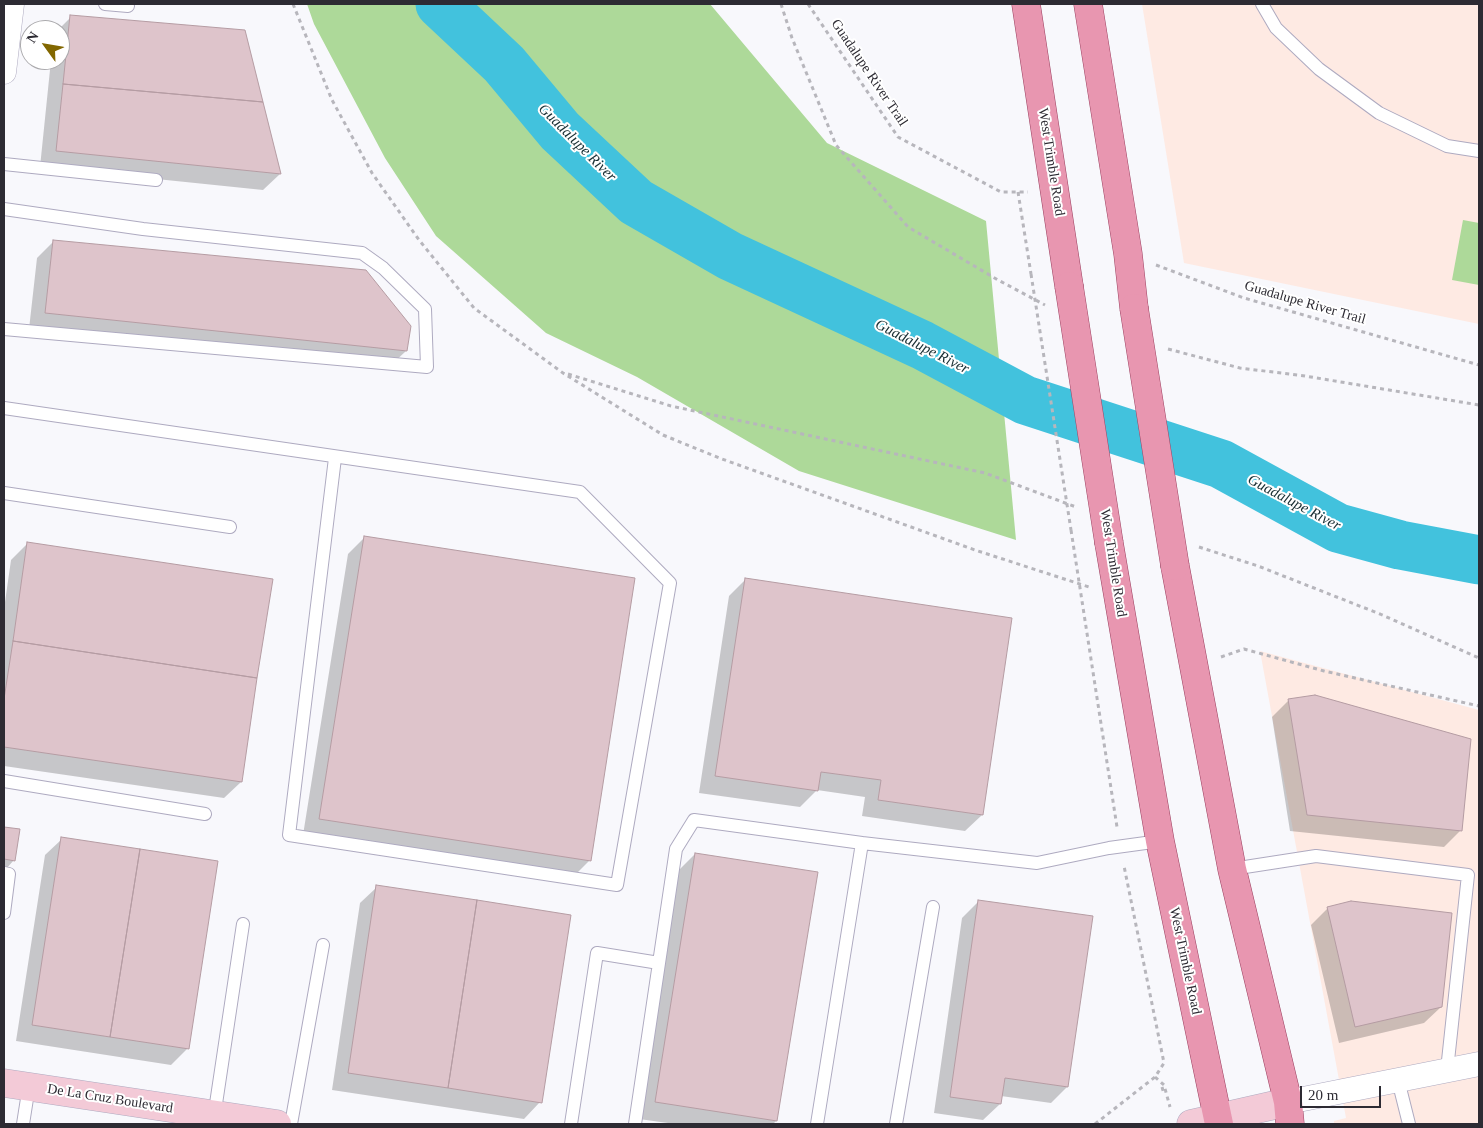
<!DOCTYPE html>
<style>
body{margin:0}
#map{position:relative;width:1483px;height:1128px;overflow:hidden;background:#f8f8fc;font-family:"Times New Roman",serif}
canvas{display:block}
.frame{position:absolute;inset:0;border:5px solid #2d2b33;pointer-events:none}
.north{position:absolute;left:20px;top:20px;width:50px;height:50px;box-sizing:border-box;background:#fff;border:1px solid #abaaad;border-radius:50%;rotate:302deg;font-size:14px;font-weight:700;line-height:20px;text-align:center;color:#2d2b33}
.north::after{content:'';display:block;margin:auto;width:18px;height:22px;background:#826700;clip-path:polygon(50% 0,100% 100%,50% 72%,0 100%)}
.scale{position:absolute;left:1300px;top:1086px;width:81px;height:22px;box-sizing:border-box;border:2px solid #2d2b33;border-top:0;padding-left:6px;font-size:15px;line-height:18px;white-space:nowrap;color:#2d2b33;-webkit-text-stroke:4px #fff;paint-order:stroke}
</style>
<div id="map">
<canvas width="1483" height="1128"></canvas>
<div class="frame"></div>
<div class="north">N</div>
<div class="scale">20 m</div>
</div>
<script>
const c = document.querySelector('canvas').getContext('2d');
c.lineJoin = 'round';
function paint(path, color) { c.fillStyle = color; c.fill(path, 'evenodd'); }
const toPath = rows => new Path2D(rows.map(r => 'M' + r).join(''));
function trace(path, color, width, dash) { c.strokeStyle = color; c.lineWidth = width; c.lineCap = dash ? 'butt' : 'round'; c.setLineDash(dash || []); c.stroke(path); }
function drawText(font, color, halo, rows, align = 'center') {
  c.font = font + ' "Times New Roman",serif'; c.lineWidth = 4; c.setLineDash([]); c.textBaseline = 'middle'; c.strokeStyle = halo; c.fillStyle = color; for (const [text, x, y, turn = 0] of rows) {
    c.save(); c.translate(x, y); c.rotate((+turn || 0) * Math.PI / 180); c.textAlign = isNaN(turn) ? turn : align; if (halo) c.strokeText(text, 0, 0); c.fillText(text, 0, 0); c.restore();
  }
}
const commercial = toPath([
 [1142,4,1479,4,1479,324,1184,263],
 [1260,651,1479,710,1479,1124,1334,1124,1334,1121,1346,1118]
]);
const green = toPath([
 [307,4,710,4,827,143,986,221,1016,540,799,471,637,377,546,333,436,236,385,158,314,24],
 [1463,220,1479,223,1479,285,1452,280]
]);
const shadow = toPath([
 [71,17,280,174,263,190,40,167,51,60,60,60,60,30,58,30],
 [54,241,406,351,389,367,29,329,37,258],
 [365,537,589,861,573,877,303,835,348,554],
 [28,543,241,782,224,798,4,766,4,609,11,560],
 [745,580,982,815,965,831,862,816,865,797,817,790,800,807,699,793,729,596],
 [1289,700,1460,831,1444,847,1290,831,1272,717],
 [4,828,18,830,14,860,6,869,4,868],
 [62,839,188,1048,171,1065,16,1041,45,855],
 [695,854,776,1121,773,1124,675,1124,639,1119,678,871],
 [377,887,540,1102,524,1119,332,1090,360,903],
 [979,901,1067,1087,1051,1103,1001,1096,1000,1104,983,1120,934,1113,962,918],
 [1328,908,1441,1007,1424,1023,1339,1043,1311,925]
]);
const river = toPath([
 [440,4,504,64,560,131,636,202,730,256,922,345,1025,400,1221,464,1338,528,1400,545,1479,560]
]);
const building = toPath([
 [70,15,245,30,263,102,63,84,70,15],
 [63,84,263,102,281,174,56,151,63,84],
 [53,240,366,270,411,326,407,351,45,313,53,240],
 [364,536,635,578,591,861,319,819,364,536],
 [27,542,273,579,257,678,13,641,27,542],
 [745,578,1012,618,983,815,878,800,881,780,821,772,818,791,715,776,745,578],
 [13,641,257,678,242,782,4,747,4,699,13,641],
 [1315,695,1471,739,1462,831,1307,815,1288,699,1315,695],
 [4,827,20,829,15,861,4,859,4,827],
 [61,837,140,849,110,1037,32,1025,61,837],
 [140,849,218,861,189,1049,110,1037,140,849],
 [695,853,818,872,777,1121,655,1102,695,853],
 [376,885,477,900,448,1088,348,1073,376,885],
 [477,900,571,915,542,1103,448,1088,477,900],
 [978,900,1093,916,1068,1087,1005,1078,1001,1104,950,1097,978,900],
 [1351,901,1452,913,1442,1007,1355,1027,1327,907,1351,901]
]);
const path = toPath([
 [293,4,332,100,372,173,419,240,474,308,563,373,663,435,722,459,975,550,1089,587],
 [781,4,792,38,836,145,908,227,998,280,1045,305],
 [808,4,898,137,1001,192,1028,192],
 [1018,192,1031,274],
 [1156,265,1244,298,1479,365],
 [1168,349,1240,368,1305,376,1479,405],
 [568,374,671,406,985,473,1076,507],
 [1071,530,1117,827],
 [1199,547,1258,566,1380,614,1479,658],
 [1221,657,1244,649,1324,671,1479,706],
 [1155,1077,1164,1085,1170,1107],
 [1162,1087,1164,1094],
 [1095,1124,1155,1077,1164,1063,1124,866]
]);
const lane = toPath([
 [105,4,128,6],
 [1262,4,1276,28,1319,69,1379,113,1447,146,1479,151],
 [4,164,156,180],
 [4,209,143,229,362,253,383,268,425,309,427,367,4,329],
 [4,408,580,492,670,583,617,885,289,835,335,458],
 [4,493,230,527],
 [4,781,205,814],
 [1232,869,1316,856,1468,875,1447,1070],
 [4,873,9,874,4,913],
 [1398,1080,1409,1124],
 [214,1117,243,924],
 [23,1124,29,1086],
 [291,1124,323,945],
 [571,1124,597,953,659,963],
 [635,1124,676,849,694,820,862,843,1037,863,1109,848,1160,841],
 [817,1124,862,843],
 [896,1124,933,907]
]);
const street = toPath([
 [4,72,12,4],
 [1288,1102,1479,1064]
]);
const secondary = toPath([
 [4,1083,277,1124],
 [1191,1124,1288,1102]
]);
const primary = toPath([
 [1026,4,1069,286],
 [1088,4,1128,254,1134,308],
 [1109,543,1160,841,1219,1124],
 [1175,566,1232,869,1288,1102,1290,1124]
]);
const pathBridge = toPath([
 [1031,274,1071,530]
]);
const primaryBridge = toPath([
 [1069,286,1109,543],
 [1134,308,1175,566]
]);
const streetNames = [
 ["Guadalupe River Trail",869,73,56],
 ["West Trimble Road",1051,162,81],
 ["Guadalupe River Trail",1305,303,16],
 ["West Trimble Road",1113,563,81],
 ["West Trimble Road",1185,961,78],
 ["De La Cruz Boulevard",110,1099,9]
];
const waterNames = [
 ["Guadalupe River",577,143,45],
 ["Guadalupe River",922,347,27],
 ["Guadalupe River",1294,503,28]
];
paint(commercial, '#feeae3');
paint(green, '#add999');
paint(shadow, '#0003');
trace(river, '#42c2dd', 49);
paint(building, '#dec4cb');
trace(building, '#b59ca3', 1);
trace(lane, '#aeaac0', 14);
trace(street, '#aeaac0', 25);
trace(secondary, '#aeaac0', 29);
trace(primary, '#9c4362', 29);
trace(path, '#b7b6bc', 3, [4, 4]);
trace(lane, '#fff', 12);
trace(street, '#fff', 24);
trace(secondary, '#f3cad7', 28);
trace(primary, '#e896b0', 28);
trace(primaryBridge, '#9c4362', 29, []);
trace(pathBridge, '#b7b6bc', 3, [4, 4]);
trace(primaryBridge, '#e896b0', 28);
drawText('14px', '#2d2b33', '#fff', streetNames);
drawText('italic 15px', '#182e33', '#fff', waterNames);
</script>
